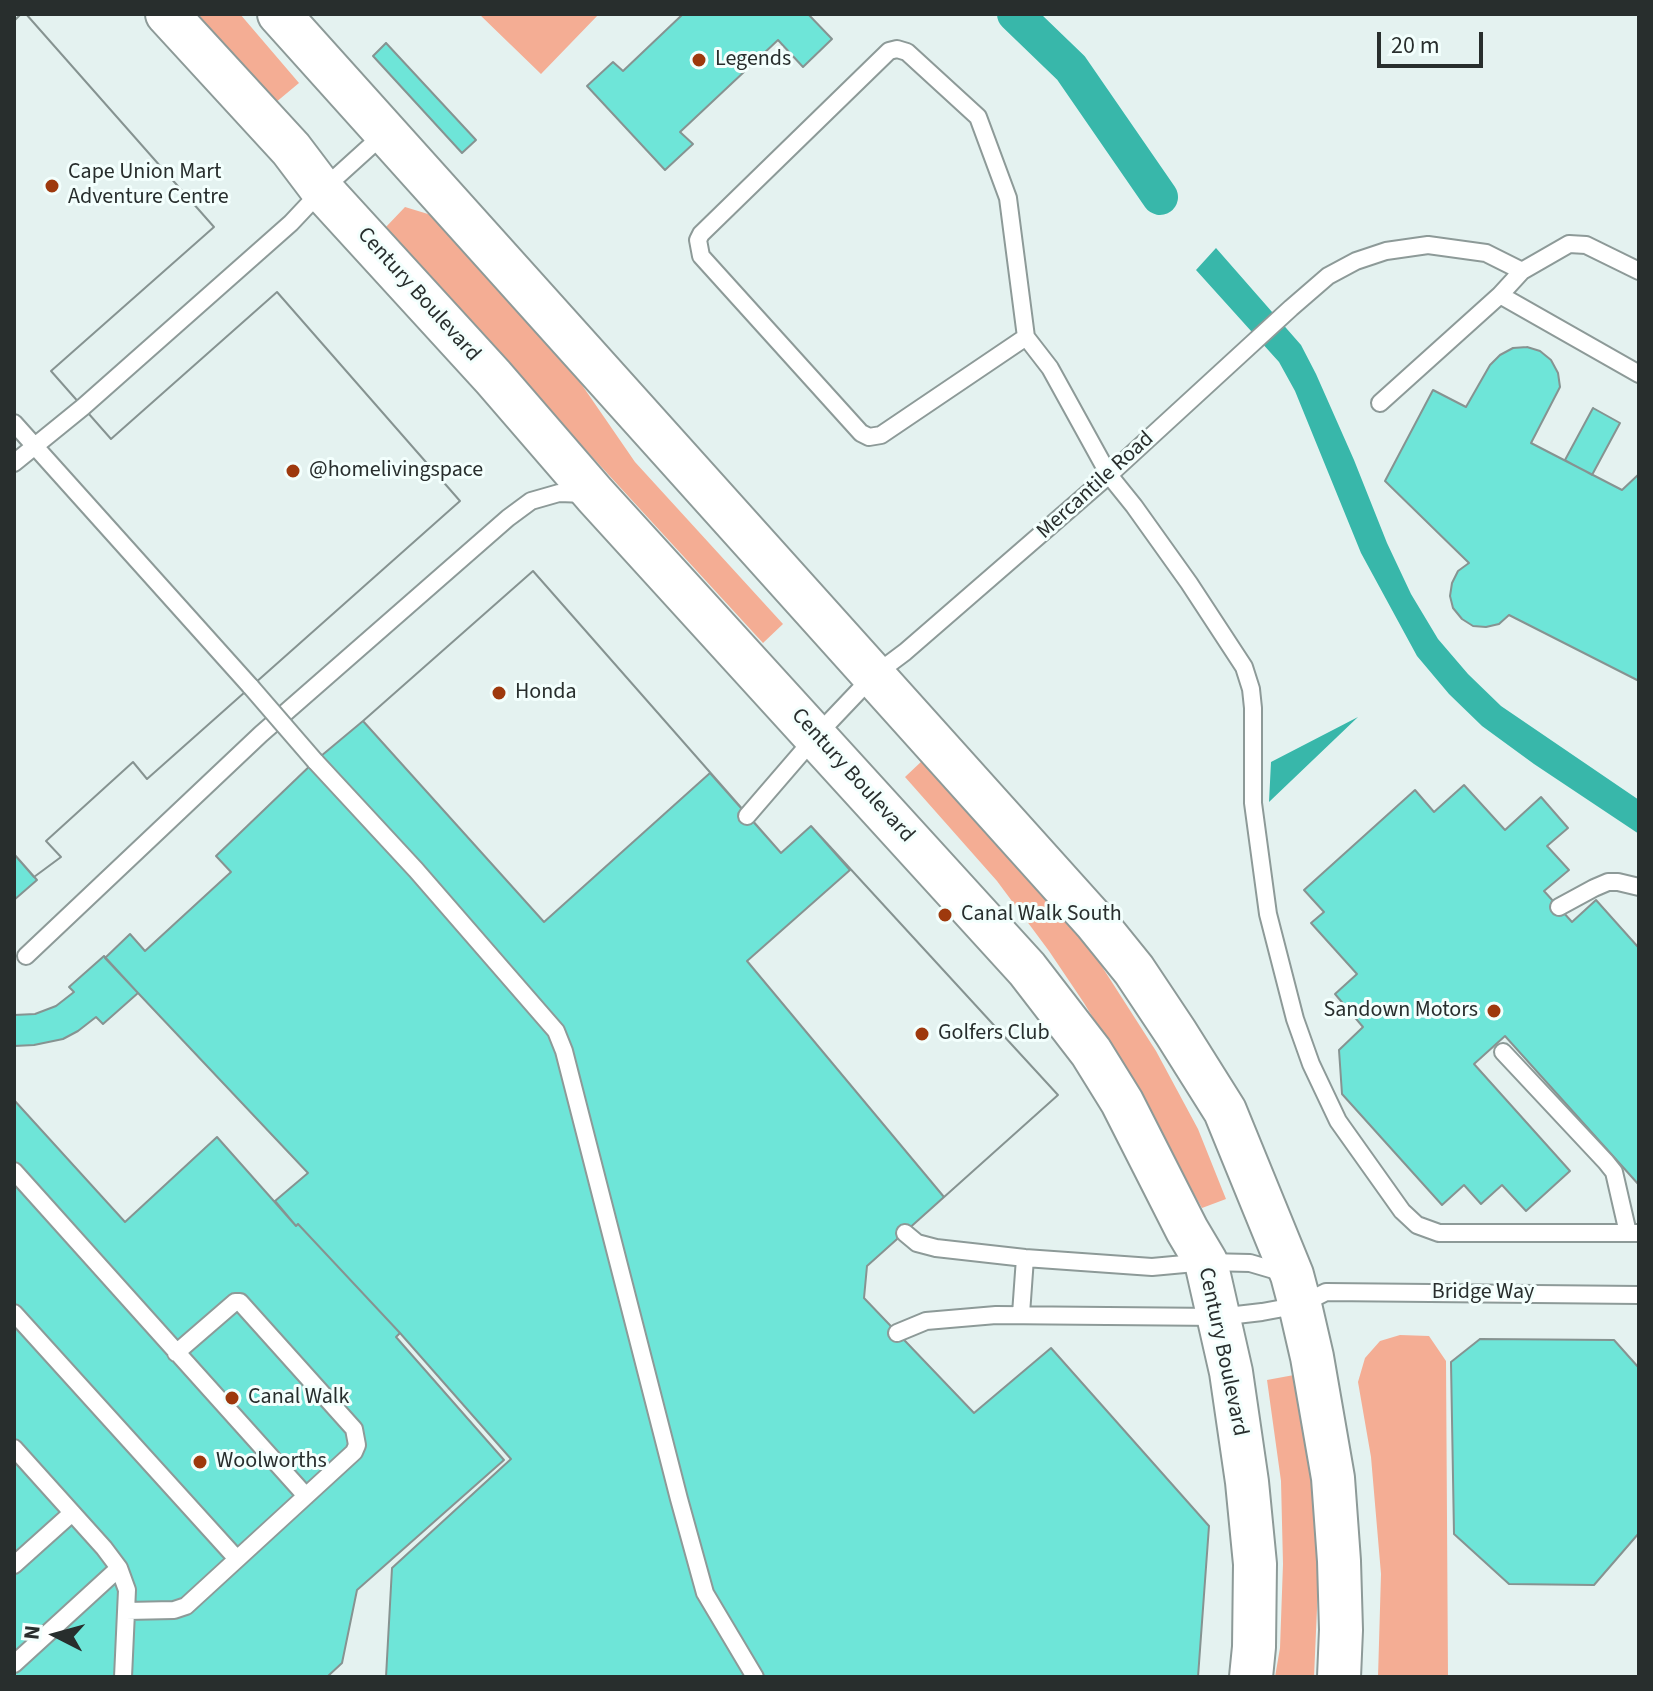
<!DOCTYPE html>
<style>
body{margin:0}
#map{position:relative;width:1653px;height:1691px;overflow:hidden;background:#e4f2f0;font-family:"Source Sans 3",sans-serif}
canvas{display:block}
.frame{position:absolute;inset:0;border:16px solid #282e2d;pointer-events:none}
.north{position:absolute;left:16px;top:1595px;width:80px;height:80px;-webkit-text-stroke:6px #f3fffd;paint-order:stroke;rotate:276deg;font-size:22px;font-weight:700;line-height:32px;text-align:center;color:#282e2d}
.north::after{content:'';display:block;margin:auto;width:28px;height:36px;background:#282e2d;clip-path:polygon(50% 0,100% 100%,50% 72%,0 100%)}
.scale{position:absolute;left:1377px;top:32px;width:106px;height:36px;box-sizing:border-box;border:4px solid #282e2d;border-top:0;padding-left:10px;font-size:24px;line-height:28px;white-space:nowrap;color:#282e2d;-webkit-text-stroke:6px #f3fffd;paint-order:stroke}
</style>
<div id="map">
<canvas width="1653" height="1691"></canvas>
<div class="frame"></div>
<div class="north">N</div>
<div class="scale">20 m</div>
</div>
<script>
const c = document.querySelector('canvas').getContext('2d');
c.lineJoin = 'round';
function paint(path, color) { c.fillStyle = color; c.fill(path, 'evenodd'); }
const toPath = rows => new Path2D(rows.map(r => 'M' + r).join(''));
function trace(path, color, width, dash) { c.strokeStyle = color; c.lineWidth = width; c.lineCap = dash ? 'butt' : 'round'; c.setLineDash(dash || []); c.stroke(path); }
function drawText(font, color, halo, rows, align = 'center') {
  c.font = font + ' "Source Sans 3",sans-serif'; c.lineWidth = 6; c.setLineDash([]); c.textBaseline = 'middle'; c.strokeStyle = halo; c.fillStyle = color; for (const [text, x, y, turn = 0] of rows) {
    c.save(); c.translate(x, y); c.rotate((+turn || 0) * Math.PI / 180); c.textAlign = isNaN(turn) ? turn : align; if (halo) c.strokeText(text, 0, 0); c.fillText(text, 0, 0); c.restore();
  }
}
const green = toPath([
 [195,14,240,14,299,83,275,103],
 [479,14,599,14,541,74],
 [405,207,428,214,464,240,542,327,635,462,783,624,763,643,506,363,385,228],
 [923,760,1083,937,1156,1051,1198,1129,1226,1199,1202,1208,1119,1061,1084,1003,1049,951,997,881,905,777],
 [1400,1335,1429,1336,1446,1361,1448,1677,1378,1677,1381,1574,1371,1457,1358,1382,1365,1358,1380,1341],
 [1294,1375,1317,1478,1319,1563,1314,1677,1275,1677,1280,1648,1283,1564,1281,1481,1267,1380]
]);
const water = toPath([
 [1216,248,1301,345,1316,374,1354,460,1387,543,1411,594,1438,639,1468,674,1501,706,1639,800,1639,834,1534,764,1482,726,1449,694,1417,656,1361,553,1295,391,1279,362,1196,270],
 [1358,717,1269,802,1271,762]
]);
const canal = toPath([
 [1015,14,1071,68,1160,197]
]);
const building = toPath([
 [21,14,26,14,214,227,51,371,111,439,277,292,460,501,147,779,133,762,46,841,61,857,34,877,14,854,14,21,21,14],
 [21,14,26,14,214,227,51,371,111,439,277,292,460,501,147,779,133,762,46,841,61,857,34,877,14,854,14,21,21,14],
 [683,14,808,14,832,39,803,67,778,40,680,132,693,144,665,170,587,86,613,62,623,71,683,14],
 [386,43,476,140,462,153,373,56,386,43],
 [1527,347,1540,351,1551,360,1558,373,1560,387,1531,443,1622,490,1639,474,1639,681,1509,615,1499,624,1486,627,1473,626,1462,619,1453,608,1450,596,1452,583,1458,571,1469,563,1385,481,1433,390,1466,407,1490,365,1500,355,1513,348,1527,347],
 [1593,408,1620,423,1592,475,1565,460,1593,408],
 [533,571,781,853,811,826,1058,1095,867,1266,864,1298,974,1413,1051,1348,1209,1526,1198,1677,386,1677,392,1568,511,1459,400,1333,298,1224,296,1226,275,1201,308,1173,105,958,130,934,145,951,231,872,216,856,315,761,363,721,533,571],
 [533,571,781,853,811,826,1058,1095,867,1266,864,1298,974,1413,1051,1348,1209,1526,1198,1677,386,1677,392,1568,511,1459,400,1333,298,1224,296,1226,275,1201,308,1173,105,958,130,934,145,951,231,872,216,856,315,761,363,721,533,571],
 [363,721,544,922,710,773,781,853,811,826,850,870,747,961,944,1197,867,1266,864,1298,974,1413,1051,1348,1209,1526,1198,1677,386,1677,392,1568,511,1459,400,1333,298,1224,296,1226,275,1201,308,1173,105,958,130,934,145,951,231,872,216,856,315,761,363,721],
 [1464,785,1505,830,1541,797,1568,828,1547,846,1569,870,1544,891,1572,922,1596,900,1638,947,1639,946,1639,1185,1505,1036,1474,1064,1570,1171,1526,1211,1502,1185,1481,1204,1464,1185,1442,1205,1342,1094,1339,1050,1363,1027,1335,994,1357,974,1311,923,1324,912,1304,890,1415,790,1434,812,1464,785],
 [14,854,37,880,14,900,14,854],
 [104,956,138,993,103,1024,96,1017,78,1031,63,1039,34,1045,14,1046,14,1015,35,1014,56,1006,74,992,69,987,104,956],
 [14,1100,125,1222,217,1137,296,1226,298,1224,400,1333,396,1337,504,1460,357,1590,342,1663,327,1677,14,1677,14,1100],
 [1480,1339,1614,1340,1639,1368,1639,1533,1594,1585,1509,1584,1454,1534,1451,1362,1480,1339]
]);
const lane = toPath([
 [1500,295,1639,374],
 [1026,337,881,435,869,437,861,433,701,256,698,240,701,234,889,51,897,49,907,52,978,117,1008,198,1026,337,1050,368,1109,475,1134,506,1189,583,1244,667,1251,689,1253,708,1253,803,1268,914,1295,1019,1311,1064,1338,1121,1402,1211,1417,1225,1439,1233,1639,1233],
 [1380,403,1500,295,1522,271,1569,244,1586,245,1639,271],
 [14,423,251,687],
 [14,463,83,407,291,223,322,190,385,133],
 [315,761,416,870,556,1031,564,1051,679,1499,705,1593,755,1677],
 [747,816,816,736,873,676,905,652,1109,475,1291,308,1328,276,1356,261,1386,251,1428,245,1486,253,1522,271],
 [1559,907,1594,888,1608,882,1618,882,1639,887],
 [26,956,261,734,508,518,531,501,559,493,586,494],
 [1503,1052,1606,1162,1614,1172,1628,1233],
 [14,1171,306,1496],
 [905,1233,917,1243,936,1248,1025,1258,1152,1267,1206,1262,1250,1263,1284,1273],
 [14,1313,237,1559],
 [1021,1314,1025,1258],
 [897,1333,926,1321,996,1315,1219,1317,1262,1312,1300,1305,1326,1292,1639,1295],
 [14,1448,104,1548,119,1568,127,1590,123,1677],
 [14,1565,72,1513],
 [126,1611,174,1610,186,1606,354,1452,357,1445,354,1429,240,1302,235,1302,176,1353],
 [14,1664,119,1568]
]);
const secondary = toPath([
 [167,14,291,149,322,190,493,377,595,495,1027,969,1091,1052,1122,1102,1187,1230,1206,1262,1231,1372,1247,1482,1255,1564,1254,1647,1251,1677],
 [279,14,1096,923,1134,970,1176,1033,1225,1111,1292,1275,1300,1305,1312,1357,1333,1478,1339,1561,1341,1630,1339,1677]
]);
const laneBridge = toPath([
 [251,687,315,761]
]);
const markers = [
 [699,60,8,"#9e390d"],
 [52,186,8,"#9e390d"],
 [293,471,8,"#9e390d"],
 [499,693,8,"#9e390d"],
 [945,915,8,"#9e390d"],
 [1494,1011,8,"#9e390d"],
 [922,1034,8,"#9e390d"],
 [232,1398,8,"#9e390d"],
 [200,1462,8,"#9e390d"]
];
const poiNames = [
 ["Legends",715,60],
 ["Cape Union Mart",68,173],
 ["Adventure Centre",68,198],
 ["@homelivingspace",309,471],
 ["Honda",515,693],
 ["Canal Walk South",961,915],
 ["Sandown Motors",1478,1011,"right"],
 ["Golfers Club",938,1034],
 ["Canal Walk",248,1398],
 ["Woolworths",216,1462]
];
const streetNames = [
 ["Century Boulevard",418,295,48],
 ["Mercantile Road",1096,486,-42],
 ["Century Boulevard",852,776,48],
 ["Bridge Way",1483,1293],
 ["Century Boulevard",1222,1352,78]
];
paint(green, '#f4ad94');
paint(water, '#38b7aa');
trace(canal, '#38b7aa', 36);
paint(building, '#6ee5d8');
trace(building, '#869391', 2);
trace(lane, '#8d9a98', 20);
trace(secondary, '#8d9a98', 46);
trace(lane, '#fff', 16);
trace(secondary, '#fff', 42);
trace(laneBridge, '#8d9a98', 20, []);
trace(laneBridge, '#fff', 16);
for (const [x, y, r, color] of markers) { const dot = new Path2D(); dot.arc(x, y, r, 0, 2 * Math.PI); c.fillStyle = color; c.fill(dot); trace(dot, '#f3fffd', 3); }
drawText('22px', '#282e2d', '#f3fffd', poiNames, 'left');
drawText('22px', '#282e2d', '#f3fffd', streetNames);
</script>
